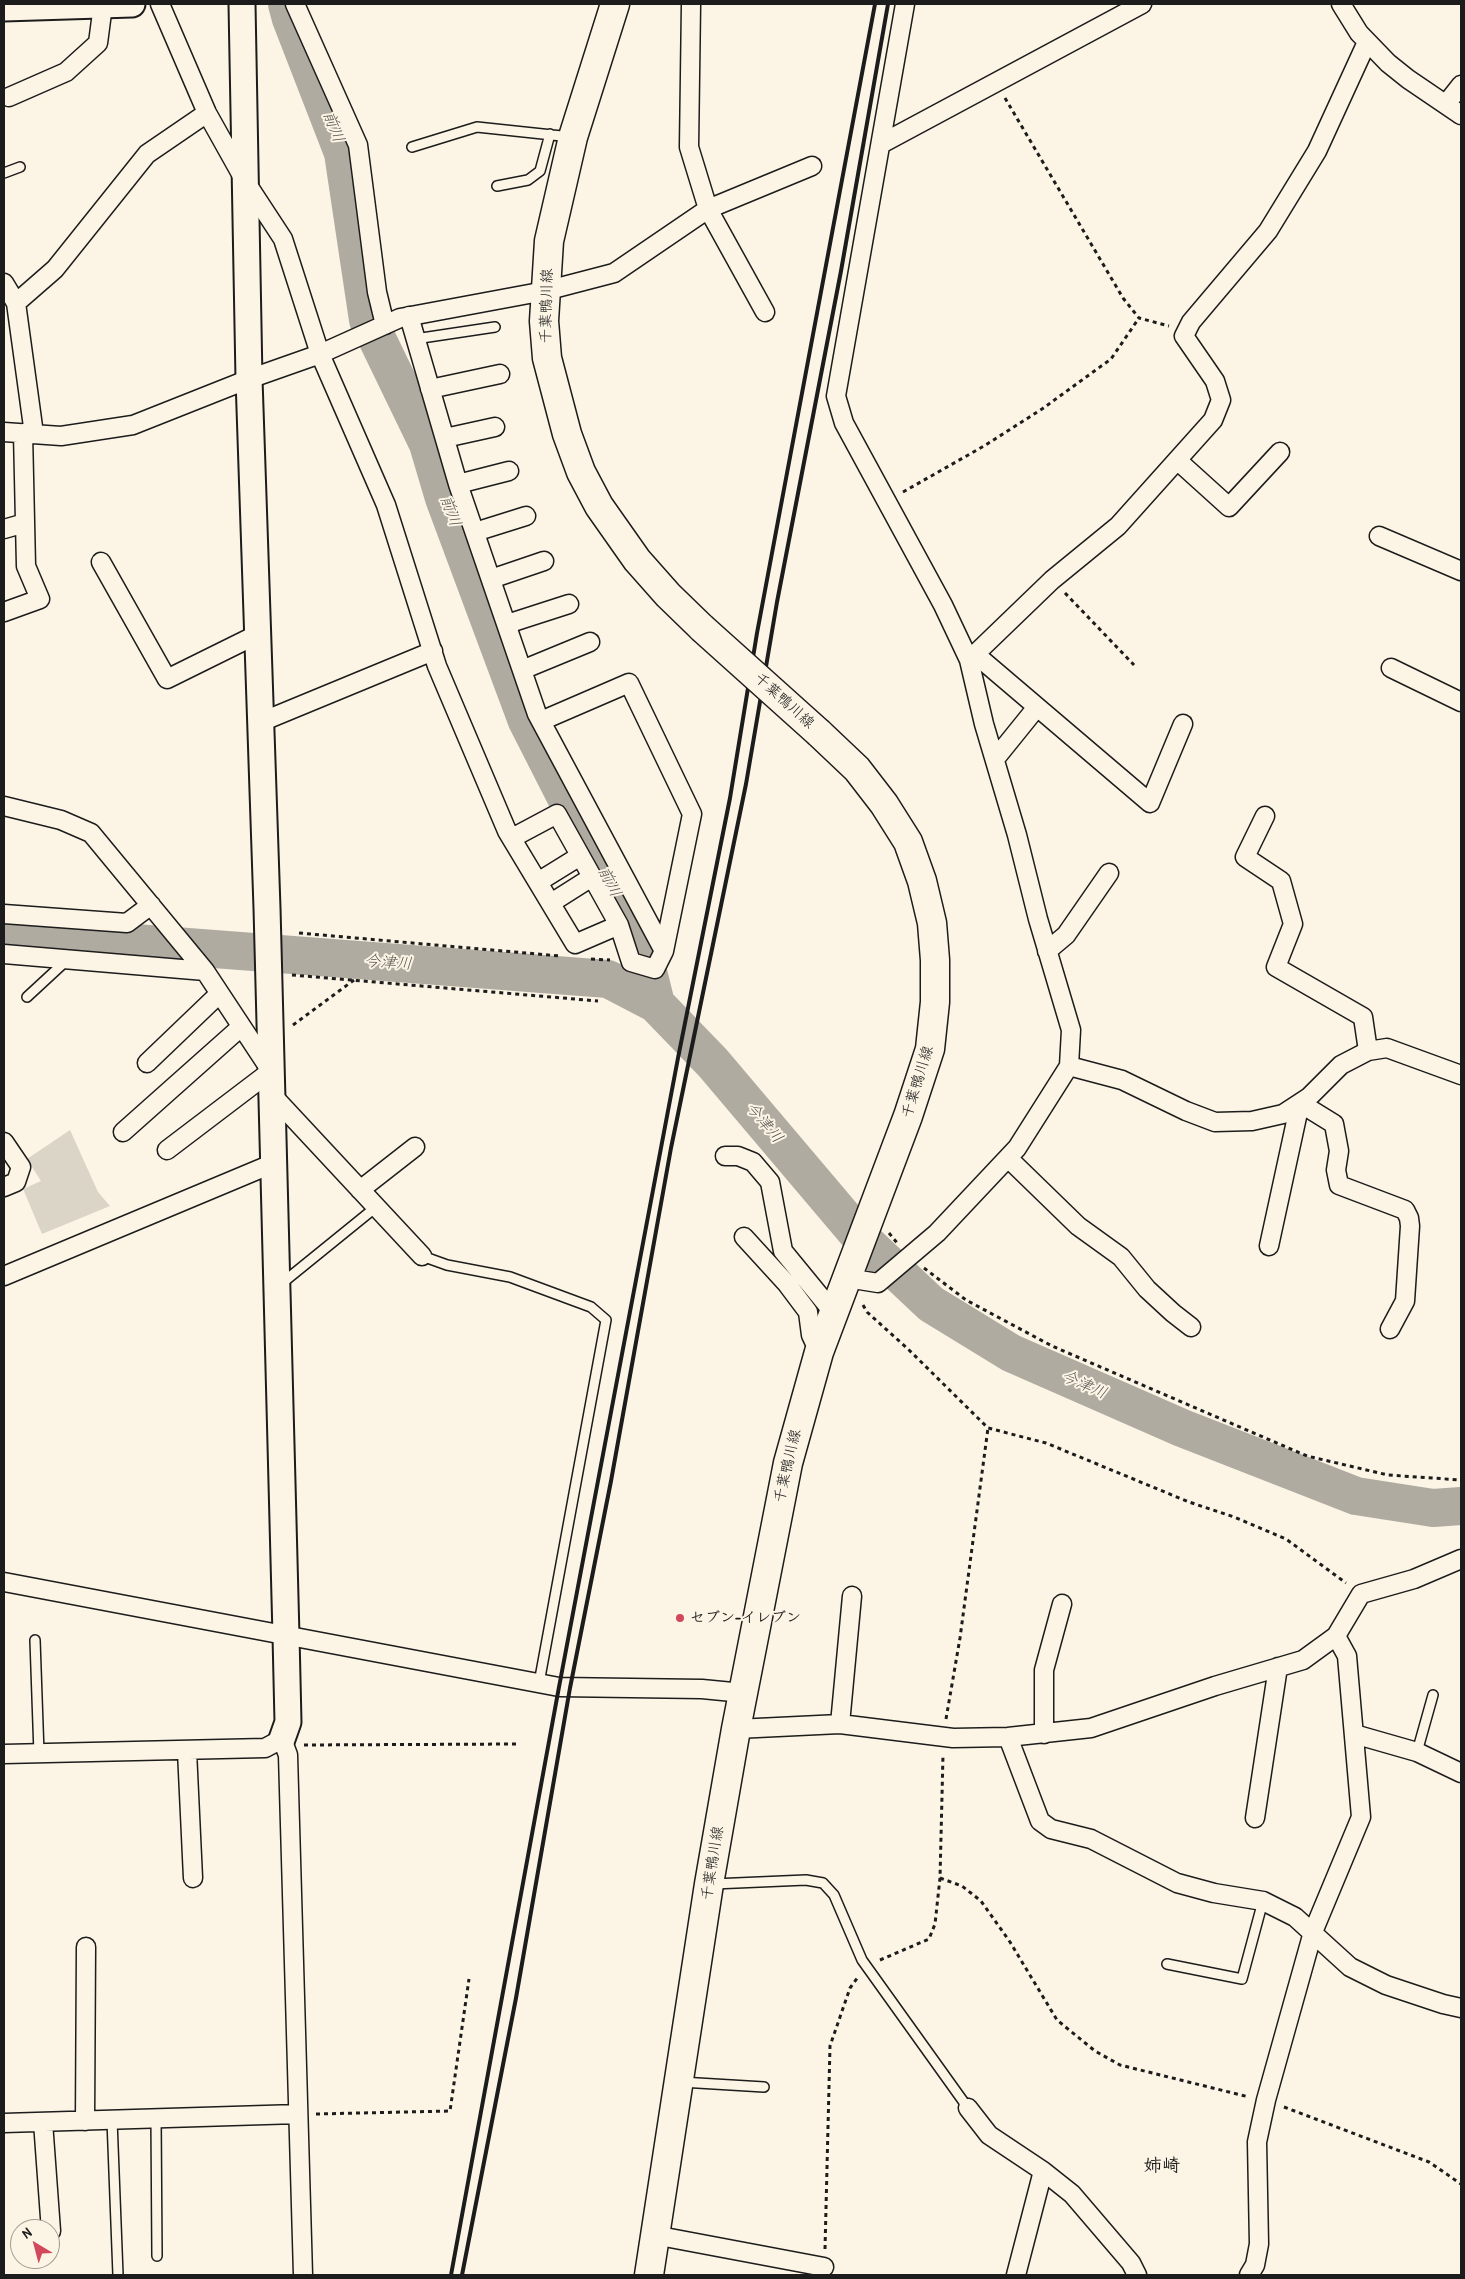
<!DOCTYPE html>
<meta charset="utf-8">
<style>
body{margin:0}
#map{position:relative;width:1465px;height:2279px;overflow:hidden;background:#fcf5e5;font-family:"Patrick Hand",sans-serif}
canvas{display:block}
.frame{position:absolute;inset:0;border:5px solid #1c1c1c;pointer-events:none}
.north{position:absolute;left:10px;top:2219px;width:50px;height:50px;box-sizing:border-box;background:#fcf5e5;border:1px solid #a29e95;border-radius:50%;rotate:323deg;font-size:14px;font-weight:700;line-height:20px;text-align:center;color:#1c1c1c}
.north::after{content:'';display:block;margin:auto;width:18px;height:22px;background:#d1495b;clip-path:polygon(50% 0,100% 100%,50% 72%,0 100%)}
</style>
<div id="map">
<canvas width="1465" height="2279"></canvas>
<div class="frame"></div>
<div class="north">N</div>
</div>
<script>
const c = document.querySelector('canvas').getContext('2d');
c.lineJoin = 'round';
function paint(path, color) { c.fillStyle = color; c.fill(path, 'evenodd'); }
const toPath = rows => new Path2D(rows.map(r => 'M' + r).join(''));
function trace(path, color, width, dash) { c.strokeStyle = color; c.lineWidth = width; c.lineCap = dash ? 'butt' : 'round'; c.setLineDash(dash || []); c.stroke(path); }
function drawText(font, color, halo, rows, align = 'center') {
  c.font = font + ' "Patrick Hand","Klee One",sans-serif'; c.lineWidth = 4; c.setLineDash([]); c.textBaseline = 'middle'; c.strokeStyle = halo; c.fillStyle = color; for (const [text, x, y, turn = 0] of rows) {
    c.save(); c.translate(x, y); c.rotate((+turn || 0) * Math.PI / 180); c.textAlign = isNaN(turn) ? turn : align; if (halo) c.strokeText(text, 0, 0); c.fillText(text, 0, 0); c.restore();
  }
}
const green = toPath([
 [70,1130,98,1192,110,1206,42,1234,23,1189,41,1181,27,1159]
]);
const river = toPath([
 [287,4,291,19,343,153,368,320,428,444,444,498,527,721,642,947,656,1004],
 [4,933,608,979,656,1004,713,1063,862,1239,931,1304,1011,1353,1182,1428,1356,1496,1433,1508,1461,1506]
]);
const path = toPath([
 [1005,98,1123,298,1139,318,1169,326],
 [903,492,984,446,1042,409,1111,359,1139,318],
 [1065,593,1134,665],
 [299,933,560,956],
 [591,959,610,960],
 [292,975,598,1001],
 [293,1025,354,980],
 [889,1233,898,1244],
 [924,1268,966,1300,1052,1346,1307,1456,1388,1475,1461,1480],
 [863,1305,867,1312,908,1349,988,1428,1046,1443,1189,1502,1234,1517,1286,1539,1346,1583],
 [946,1719,960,1638,988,1428],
 [304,1745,516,1744],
 [940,1878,962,1886,981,1901,1010,1942,1057,2020,1095,2051,1120,2065,1249,2097],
 [880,1960,929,1939,935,1924,940,1878,943,1755],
 [1284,2107,1429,2162,1461,2184],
 [316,2114,450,2111,469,1979],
 [825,2249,830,2046,850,1988,858,1977]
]);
const lane = toPath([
 [412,147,477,127,571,137],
 [4,173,20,167],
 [497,186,528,180,540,171,550,134],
 [415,339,495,327],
 [27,997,67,960],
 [422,1256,447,1265,510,1277,591,1307,606,1320,539,1683],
 [281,1284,376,1207],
 [35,1640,39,1754],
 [1417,1752,1433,1695],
 [713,1884,806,1880,823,1883,834,1895,862,1960,968,2108],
 [1167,1964,1242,1979,1263,1901],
 [681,2082,764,2087],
 [156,2118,157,2256],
 [112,2120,118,2275]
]);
const street = toPath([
 [160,4,207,113,245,181,283,239,320,354,386,505,437,666,507,831,575,944,619,925],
 [295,4,358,145,377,292,385,325],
 [691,4,689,147,708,209,765,312],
 [1341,4,1359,33,1388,63,1408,79,1461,115],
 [9,97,66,72,98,43,103,5],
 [1446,104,1461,85],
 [881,144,1142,4],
 [4,283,16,303,34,434],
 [16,303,55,269,147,154,207,113],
 [409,316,458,484,537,714,664,951],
 [430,389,500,374],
 [4,432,61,436,133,425,249,379,320,354,400,318,545,291,614,273,708,209,812,166],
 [445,438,495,427],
 [1177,460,1229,507,1280,452],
 [458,484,509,471],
 [4,529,25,523],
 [475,532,526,516],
 [1379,536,1461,571],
 [101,562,167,679,258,634],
 [491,579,544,561],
 [4,612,40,599,26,566,23,433],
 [507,624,569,604],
 [975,654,1150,803,1183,724],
 [969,660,1052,580,1118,526,1213,420,1221,400,1215,381,1184,336,1191,322,1268,231,1317,151,1367,42],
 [1391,668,1461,702],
 [522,670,590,642],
 [261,722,433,651],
 [995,759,1037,707],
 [4,806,61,820,91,833,205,971,271,1071,167,1150],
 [1265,816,1245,857,1281,881,1293,924,1276,967,1363,1017,1368,1051],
 [512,838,557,814,619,925,631,962,655,969,664,951,692,814,629,683,541,721],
 [538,882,580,856],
 [551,903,592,877],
 [4,914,127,923,151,905],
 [1047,951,1066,935,1109,873],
 [4,954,205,971],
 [147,1063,219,994],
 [1069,1066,1122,1080,1186,1111,1215,1122,1252,1121,1283,1114,1309,1097,1341,1065,1368,1051,1387,1048,1461,1075],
 [272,1095,422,1256],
 [123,1132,241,1027],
 [4,1142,21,1167,16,1182,4,1187],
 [725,1156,738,1156,753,1162,770,1182,783,1251,833,1312],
 [1008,1158,1078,1226,1121,1257,1147,1289,1173,1313,1191,1327],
 [360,1190,415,1147],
 [744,1237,787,1284,808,1312,811,1335,819,1352],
 [1269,1246,1300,1103,1334,1124,1339,1151,1336,1170,1339,1185,1405,1210,1409,1218,1410,1226,1405,1301,1390,1329],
 [4,1276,274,1163],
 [847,1278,878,1283,937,1233,1017,1148,1069,1066,1071,1030,1038,919,1017,835,984,724,969,660,943,605,844,423,836,396,905,4],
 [4,1582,559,1687,702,1689,743,1693],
 [840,1724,852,1596],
 [736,1729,840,1724,953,1738,1008,1737,1091,1728,1215,1686,1303,1660,1336,1636,1361,1594,1414,1579,1461,1559],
 [1044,1734,1044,1670,1062,1604],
 [1354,1734,1417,1752,1461,1773],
 [1008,1737,1040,1821,1051,1829,1091,1839,1177,1883,1214,1893,1263,1901,1295,1917,1350,1967,1386,1985,1443,2004,1461,2008],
 [187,1751,193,1878],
 [4,1754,265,1748,282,1739,288,1755,303,2275],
 [1255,1818,1278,1667],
 [968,2108,989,2135,1043,2171,1072,2194,1131,2263,1137,2275],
 [85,2121,86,1947],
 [43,2122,51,2231],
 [4,2123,298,2114],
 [654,2235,824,2267],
 [1016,2275,1043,2171],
 [1249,2275,1255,2265,1259,2244,1257,2142,1266,2100,1313,1932,1361,1817,1347,1656,1336,1636]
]);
const secondary = toPath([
 [242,4,249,379,267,908,286,1636,288,1722,282,1739],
 [4,8,132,4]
]);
const primary = toPath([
 [615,4,573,137,549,241,544,321,547,358,567,434,581,472,599,506,637,560,668,595,702,628],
 [649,2275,709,1884,736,1729,788,1463,819,1352,908,1116,930,1049,935,1002,935,960,932,923,922,881,908,842,884,804,857,769,819,733]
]);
const rail = toPath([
 [451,2275,559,1687,678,1058,730,798,757,633,875,4],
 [462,2275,516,1998,570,1688,611,1481,671,1148,746,784,777,602,841,271,888,4]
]);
const primaryBridge = toPath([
 [702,628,819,733]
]);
const markers = [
 [680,1618,5,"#d1495b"]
];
const streetNames = [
 ["千葉鴨川線",547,306,-89],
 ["千葉鴨川線",784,701,42],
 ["千葉鴨川線",918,1082,-73],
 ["千葉鴨川線",788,1466,-77],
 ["千葉鴨川線",713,1863,-81]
];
const poiNames = [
 ["セブン-イレブン",690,1618]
];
const waterNames = [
 ["前川",333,127,69],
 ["前川",450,511,70],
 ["前川",609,882,63],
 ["今津川",388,963,4],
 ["今津川",764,1123,50],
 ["今津川",1084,1385,24]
];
const quarterNames = [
 ["姉崎",1162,2166]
];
paint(green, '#dbd5c8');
trace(river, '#b0aba1', 38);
trace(lane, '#1c1c1c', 12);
trace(street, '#1c1c1c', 21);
trace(secondary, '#1c1c1c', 29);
trace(primary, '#1c1c1c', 31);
trace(path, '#1c1c1c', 3, [4, 4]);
trace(lane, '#fcf5e5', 9);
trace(street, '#fcf5e5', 18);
trace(secondary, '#fcf5e5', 25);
trace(primary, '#fcf5e5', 28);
trace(rail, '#1c1c1c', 4);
trace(primaryBridge, '#1c1c1c', 31, []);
trace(primaryBridge, '#fcf5e5', 28);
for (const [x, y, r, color] of markers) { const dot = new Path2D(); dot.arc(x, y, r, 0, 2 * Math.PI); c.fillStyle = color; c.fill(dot); trace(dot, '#fcf5e5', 2); }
drawText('15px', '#1c1c1c', '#fcf5e5', streetNames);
drawText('bold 15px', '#1c1c1c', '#fcf5e5', poiNames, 'left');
drawText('italic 16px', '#575551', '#fcf5e5', waterNames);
drawText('bold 18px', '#1c1c1c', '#fcf5e5', quarterNames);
</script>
